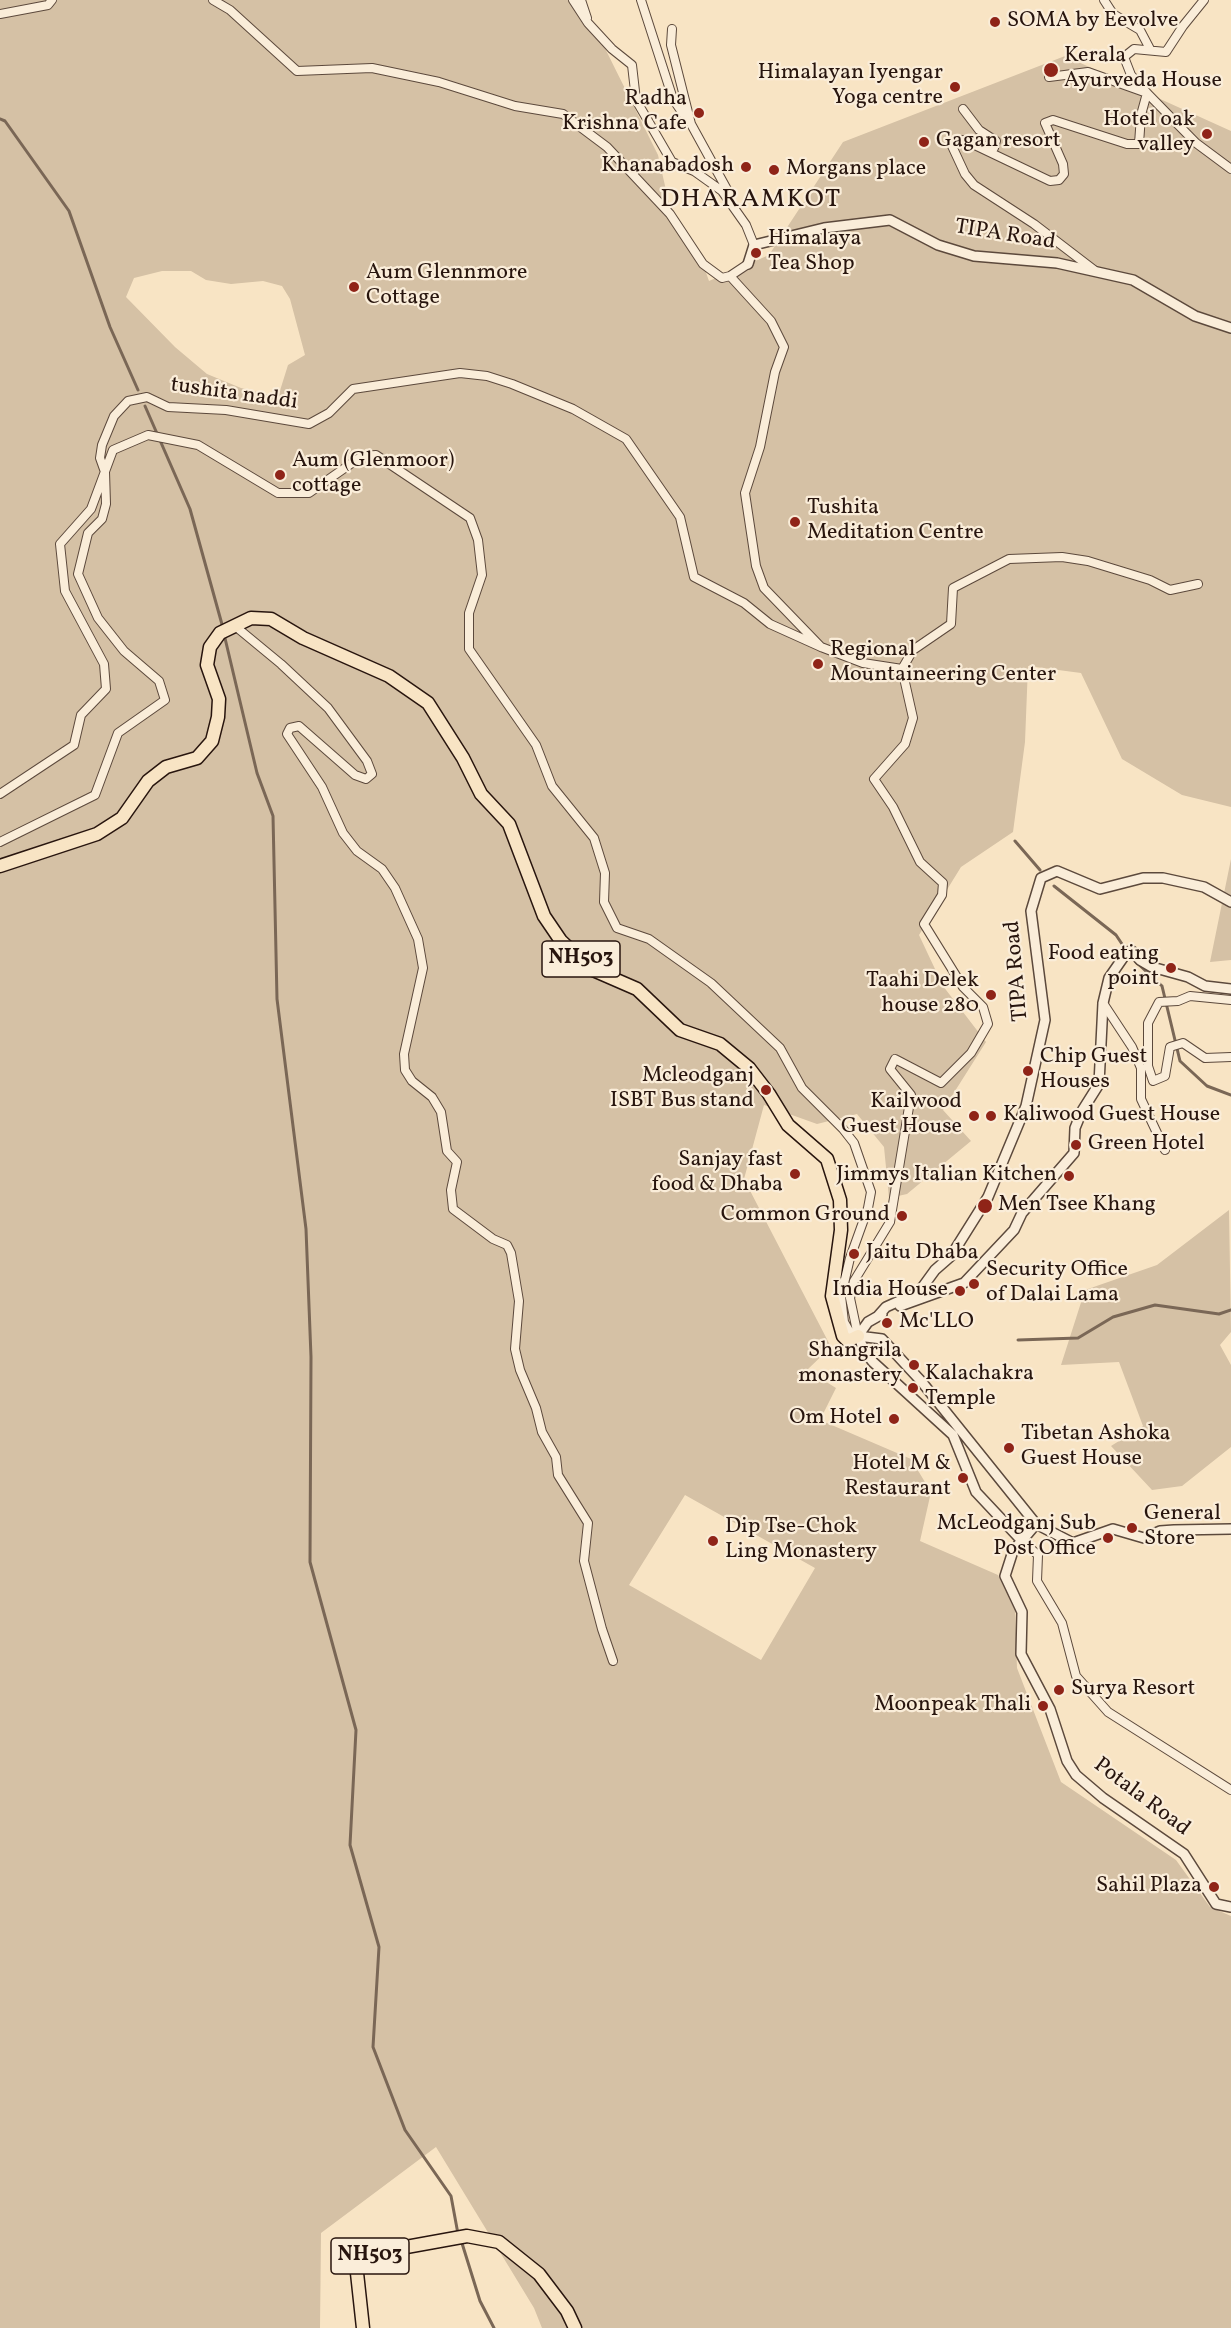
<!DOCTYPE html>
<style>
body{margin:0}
canvas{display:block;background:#f8e4c4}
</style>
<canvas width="1231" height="2328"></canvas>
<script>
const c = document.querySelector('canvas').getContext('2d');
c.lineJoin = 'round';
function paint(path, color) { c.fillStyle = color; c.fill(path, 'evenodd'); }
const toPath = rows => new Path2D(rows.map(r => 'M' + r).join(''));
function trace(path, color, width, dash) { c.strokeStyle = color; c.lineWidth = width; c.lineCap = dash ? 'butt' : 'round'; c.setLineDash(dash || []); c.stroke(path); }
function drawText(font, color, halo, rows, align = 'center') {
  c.font = font + ' Vollkorn,serif'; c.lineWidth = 4.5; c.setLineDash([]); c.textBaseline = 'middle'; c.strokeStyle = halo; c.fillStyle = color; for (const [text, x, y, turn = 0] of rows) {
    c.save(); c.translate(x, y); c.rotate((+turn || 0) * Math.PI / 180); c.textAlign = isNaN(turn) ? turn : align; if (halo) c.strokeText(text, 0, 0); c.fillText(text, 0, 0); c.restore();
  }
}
const green = toPath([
 [0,0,581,0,658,155,671,212,703,264,709,281,769,255,843,142,1065,56,1231,131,1231,807,1182,795,1122,759,1081,673,1028,666,1025,742,1013,832,961,867,919,935,943,986,986,1042,943,1110,971,1141,907,1194,889,1198,884,1147,857,1114,817,1124,764,1105,744,1179,831,1347,807,1370,836,1388,820,1420,911,1459,931,1492,920,1541,998,1575,1015,1611,1017,1668,1061,1782,1176,1860,1210,1907,1231,1916,1231,2328,542,2328,534,2308,436,2147,321,2233,320,2328,0,2328],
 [162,271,191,271,206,280,231,284,263,281,282,286,290,299,305,355,288,365,278,397,241,388,207,374,175,347,126,297,134,278],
 [685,1495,815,1568,761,1660,629,1585],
 [1231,859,1231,960,1210,962],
 [1229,1210,1231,1332,1220,1345,1231,1365,1231,1447,1182,1486,1152,1490,1111,1446,1143,1426,1119,1362,1061,1365,1085,1290,1157,1265]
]);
const stream = toPath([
 [0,119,5,121,69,211,110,327,138,390],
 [145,406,190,509,223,628],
 [224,634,257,773,273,816,277,999,306,1229,311,1357,310,1562,356,1730,350,1845,379,1947,373,2047,405,2130,451,2196,458,2234],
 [1015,841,1040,870],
 [1054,886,1116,935,1124,947],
 [1136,962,1162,986,1180,1061,1207,1086,1231,1095],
 [1018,1340,1078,1338,1113,1317,1155,1305,1219,1314,1231,1310],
 [461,2240,480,2301,494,2328]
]);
const minor = toPath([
 [213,0,230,10,297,71,372,68,439,82,515,106,563,114,607,147,670,214,703,264,722,278,730,276,748,264],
 [573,0,588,23,612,49,632,65,636,100,672,162,694,171,722,191,746,225,754,245],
 [581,0,587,18],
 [641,0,673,99,688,121],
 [1104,0,1113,14,1140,30,1150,49],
 [1204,0,1183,26,1166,52,1134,49,1124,57,1131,75,1147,93,1196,143,1231,169],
 [0,14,48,5,52,0],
 [672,29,671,45,691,124,730,195],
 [1049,77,1088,72,1147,93,1141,115,1139,144,1127,144,1053,120,1045,123,1063,164,1064,174,1059,180,1050,181,964,140,955,141,952,146,965,174,974,185,1034,224,1094,270],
 [963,109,979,130,996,141,994,148,985,146],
 [730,276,771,321,784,347,775,372,760,447,745,493,756,566,764,588,821,647,863,663,902,669],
 [235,626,281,664,328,708,367,761,372,774,366,779,355,775,299,726,290,728,287,734,322,787,343,833,357,851,382,869,395,888,418,939,423,968,404,1054,405,1070,412,1081,432,1097,441,1112,447,1151,457,1162,451,1190,453,1209,493,1239,507,1245,511,1253,519,1301,515,1349,520,1370,536,1408,542,1432,556,1457,558,1475,588,1523,584,1561,602,1629,613,1661],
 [902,669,913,650,951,624,953,588,1009,559,1062,557,1088,561,1150,580,1170,590,1198,584],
 [0,794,74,745,81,715,106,689,104,664,65,591,60,544,91,509,113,450,148,435,198,445,278,493,309,493,362,456,376,455,470,518,478,540,482,575,469,613,469,649,536,745,552,786,594,838,605,873,604,902,617,928,649,939,711,983,780,1048,802,1088,843,1129,854,1143,871,1192,868,1208,850,1258,841,1296,844,1322,852,1336,858,1336,850,1298,854,1281,890,1222,911,1095,890,1069,895,1059,941,1083,971,1053,988,1024,983,1007,963,987,924,924,942,895,943,883,920,862,893,807,874,779,905,744,913,718,902,669],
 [0,842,95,795,118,733,165,700,159,681,124,651,98,618,78,574,88,533,102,519,106,504,105,472,100,458,102,445,114,416,128,401,147,397,168,407,226,410,309,424,329,413,353,389,460,373,487,376,512,384,573,409,626,439,680,517,694,577,744,603,770,624,821,647],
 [1231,1000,1190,996,1178,1001,1159,1002,1148,1023,1148,1066,1153,1081,1165,1076,1170,1047,1183,1043,1205,1058,1231,1057],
 [1103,1003,1132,1047,1141,1068,1141,1099,1165,1150],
 [1022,1541,1038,1555,1037,1581,1062,1623,1076,1676,1108,1712,1231,1790]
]);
const tertiary = toPath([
 [748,264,754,245,824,228,890,220,938,245,974,256,1057,263,1133,280,1195,316,1231,328],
 [900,1306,964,1283,1014,1230,1022,1213,1074,1153,1075,1128,1082,1111,1099,1084,1103,1003,1109,978,1127,952,1132,951,1140,960,1152,967,1188,977,1205,986,1231,989],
 [878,1316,886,1307,919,1292,935,1270,951,1256,988,1197,1026,1106,1045,1020,1031,911,1041,878,1057,871,1100,889,1143,878,1163,878,1204,887,1231,902],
 [858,1336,868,1322,882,1314],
 [858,1336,882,1339,921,1381,1036,1524,1073,1543,1113,1529,1144,1538,1160,1531,1174,1530,1231,1529],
 [858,1336,865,1352,873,1362,953,1435,976,1492,1022,1541],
 [1036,1524,1013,1551,1005,1576,1022,1612,1021,1654,1050,1709,1067,1761,1076,1775,1103,1798,1184,1854,1216,1904,1231,1907]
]);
const primary = toPath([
 [0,866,97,834,122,818,148,781,166,767,197,758,212,741,218,717,219,699,207,665,210,647,220,633,251,618,271,619,303,638,389,676,428,703,463,758,481,794,509,824,544,916,561,941,591,969,637,989,680,1030,720,1044,749,1068,769,1094,788,1125,827,1159,840,1200,841,1230,832,1296,843,1336,848,1341,858,1336],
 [363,2328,357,2273,362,2262,373,2253,467,2236,499,2242,539,2274,567,2311,575,2328]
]);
const markers = [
 [995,22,6,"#8f2418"],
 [1051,70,8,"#8f2418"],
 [955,87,6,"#8f2418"],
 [699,113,6,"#8f2418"],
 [1207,134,6,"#8f2418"],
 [924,142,6,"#8f2418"],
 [746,167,6,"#8f2418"],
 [774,170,6,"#8f2418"],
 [756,253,6,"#8f2418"],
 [354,287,6,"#8f2418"],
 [280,475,6,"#8f2418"],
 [795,522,6,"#8f2418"],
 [818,664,6,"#8f2418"],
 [1171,968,6,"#8f2418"],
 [991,995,6,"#8f2418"],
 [1028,1071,6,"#8f2418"],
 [766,1090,6,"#8f2418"],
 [974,1116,6,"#8f2418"],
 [991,1116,6,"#8f2418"],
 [1076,1145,6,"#8f2418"],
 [795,1174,6,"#8f2418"],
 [1069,1176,6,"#8f2418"],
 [985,1206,8,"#8f2418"],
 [902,1216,6,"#8f2418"],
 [854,1254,6,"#8f2418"],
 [974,1284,6,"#8f2418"],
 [960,1291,6,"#8f2418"],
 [887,1323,6,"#8f2418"],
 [914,1365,6,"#8f2418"],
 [913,1388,6,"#8f2418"],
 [894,1419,6,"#8f2418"],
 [1009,1448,6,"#8f2418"],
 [963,1478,6,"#8f2418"],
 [1132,1528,6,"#8f2418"],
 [1108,1538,6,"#8f2418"],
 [713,1541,6,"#8f2418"],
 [1059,1690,6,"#8f2418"],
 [1043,1706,6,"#8f2418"],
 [1214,1887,6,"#8f2418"]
];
const shields = [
 [581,959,78],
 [370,2256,78]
];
const shieldNames = [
 ["NH503",581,959],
 ["NH503",370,2256]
];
const poiNames = [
 ["SOMA by Eevolve",1007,22],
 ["Kerala",1064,57],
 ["Ayurveda House",1064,82],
 ["Himalayan Iyengar",943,74,"right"],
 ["Yoga centre",943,99,"right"],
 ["Radha",687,100,"right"],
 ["Krishna Cafe",687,125,"right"],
 ["Hotel oak",1195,121,"right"],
 ["valley",1195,146,"right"],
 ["Gagan resort",936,142],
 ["Khanabadosh",734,167,"right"],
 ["Morgans place",786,170],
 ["Himalaya",768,240],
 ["Tea Shop",768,265],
 ["Aum Glennmore",366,274],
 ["Cottage",366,299],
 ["Aum (Glenmoor)",292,462],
 ["cottage",292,487],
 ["Tushita",807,509],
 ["Meditation Centre",807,534],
 ["Regional",830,651],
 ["Mountaineering Center",830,676],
 ["Food eating",1159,955,"right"],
 ["point",1159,980,"right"],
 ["Taahi Delek",979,982,"right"],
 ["house 280",979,1007,"right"],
 ["Chip Guest",1040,1058],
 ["Houses",1040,1083],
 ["Mcleodganj",754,1077,"right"],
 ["ISBT Bus stand",754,1102,"right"],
 ["Kailwood",962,1103,"right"],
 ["Guest House",962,1128,"right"],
 ["Kaliwood Guest House",1003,1116],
 ["Green Hotel",1088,1145],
 ["Sanjay fast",783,1161,"right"],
 ["food & Dhaba",783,1186,"right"],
 ["Jimmys Italian Kitchen",1057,1176,"right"],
 ["Men Tsee Khang",998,1206],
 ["Common Ground",890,1216,"right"],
 ["Jaitu Dhaba",866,1254],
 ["Security Office",986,1271],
 ["of Dalai Lama",986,1296],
 ["India House",948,1291,"right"],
 ["Mc'LLO",899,1323],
 ["Shangrila",902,1352,"right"],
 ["monastery",902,1377,"right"],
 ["Kalachakra",925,1375],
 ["Temple",925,1400],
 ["Om Hotel",882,1419,"right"],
 ["Tibetan Ashoka",1021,1435],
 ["Guest House",1021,1460],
 ["Hotel M &",951,1465,"right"],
 ["Restaurant",951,1490,"right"],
 ["General",1144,1515],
 ["Store",1144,1540],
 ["McLeodganj Sub",1096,1525,"right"],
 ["Post Office",1096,1550,"right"],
 ["Dip Tse-Chok",725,1528],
 ["Ling Monastery",725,1553],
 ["Surya Resort",1071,1690],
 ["Moonpeak Thali",1031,1706,"right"],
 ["Sahil Plaza",1202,1887,"right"]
];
const streetNames = [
 ["TIPA Road",1005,236,9],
 ["tushita naddi",234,395,8],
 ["TIPA Road",1018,971,-95],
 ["Potala Road",1141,1798,37]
];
const quarterNames = [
 ["DHARAMKOT",751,201]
];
paint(green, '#d5c1a5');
trace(stream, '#7a6756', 3);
trace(minor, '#5c493c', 10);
trace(tertiary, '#5c493c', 12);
trace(primary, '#28150e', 15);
trace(minor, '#faedd9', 8);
trace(tertiary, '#faedd9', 9);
trace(primary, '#f8e4c4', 12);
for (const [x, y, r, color] of markers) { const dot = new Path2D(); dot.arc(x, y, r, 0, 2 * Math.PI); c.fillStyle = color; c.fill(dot); trace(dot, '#faedd9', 2); }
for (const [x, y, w] of shields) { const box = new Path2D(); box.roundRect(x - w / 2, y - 18, w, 36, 4.5); c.fillStyle = '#faedd9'; c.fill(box); trace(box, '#28150e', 1.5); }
drawText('bold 21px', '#28150e', null, shieldNames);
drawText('22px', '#28150e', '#faedd9', poiNames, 'left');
drawText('22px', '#28150e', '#faedd9', streetNames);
c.letterSpacing = '1.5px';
drawText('26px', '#28150e', '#faedd9', quarterNames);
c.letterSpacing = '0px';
</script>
